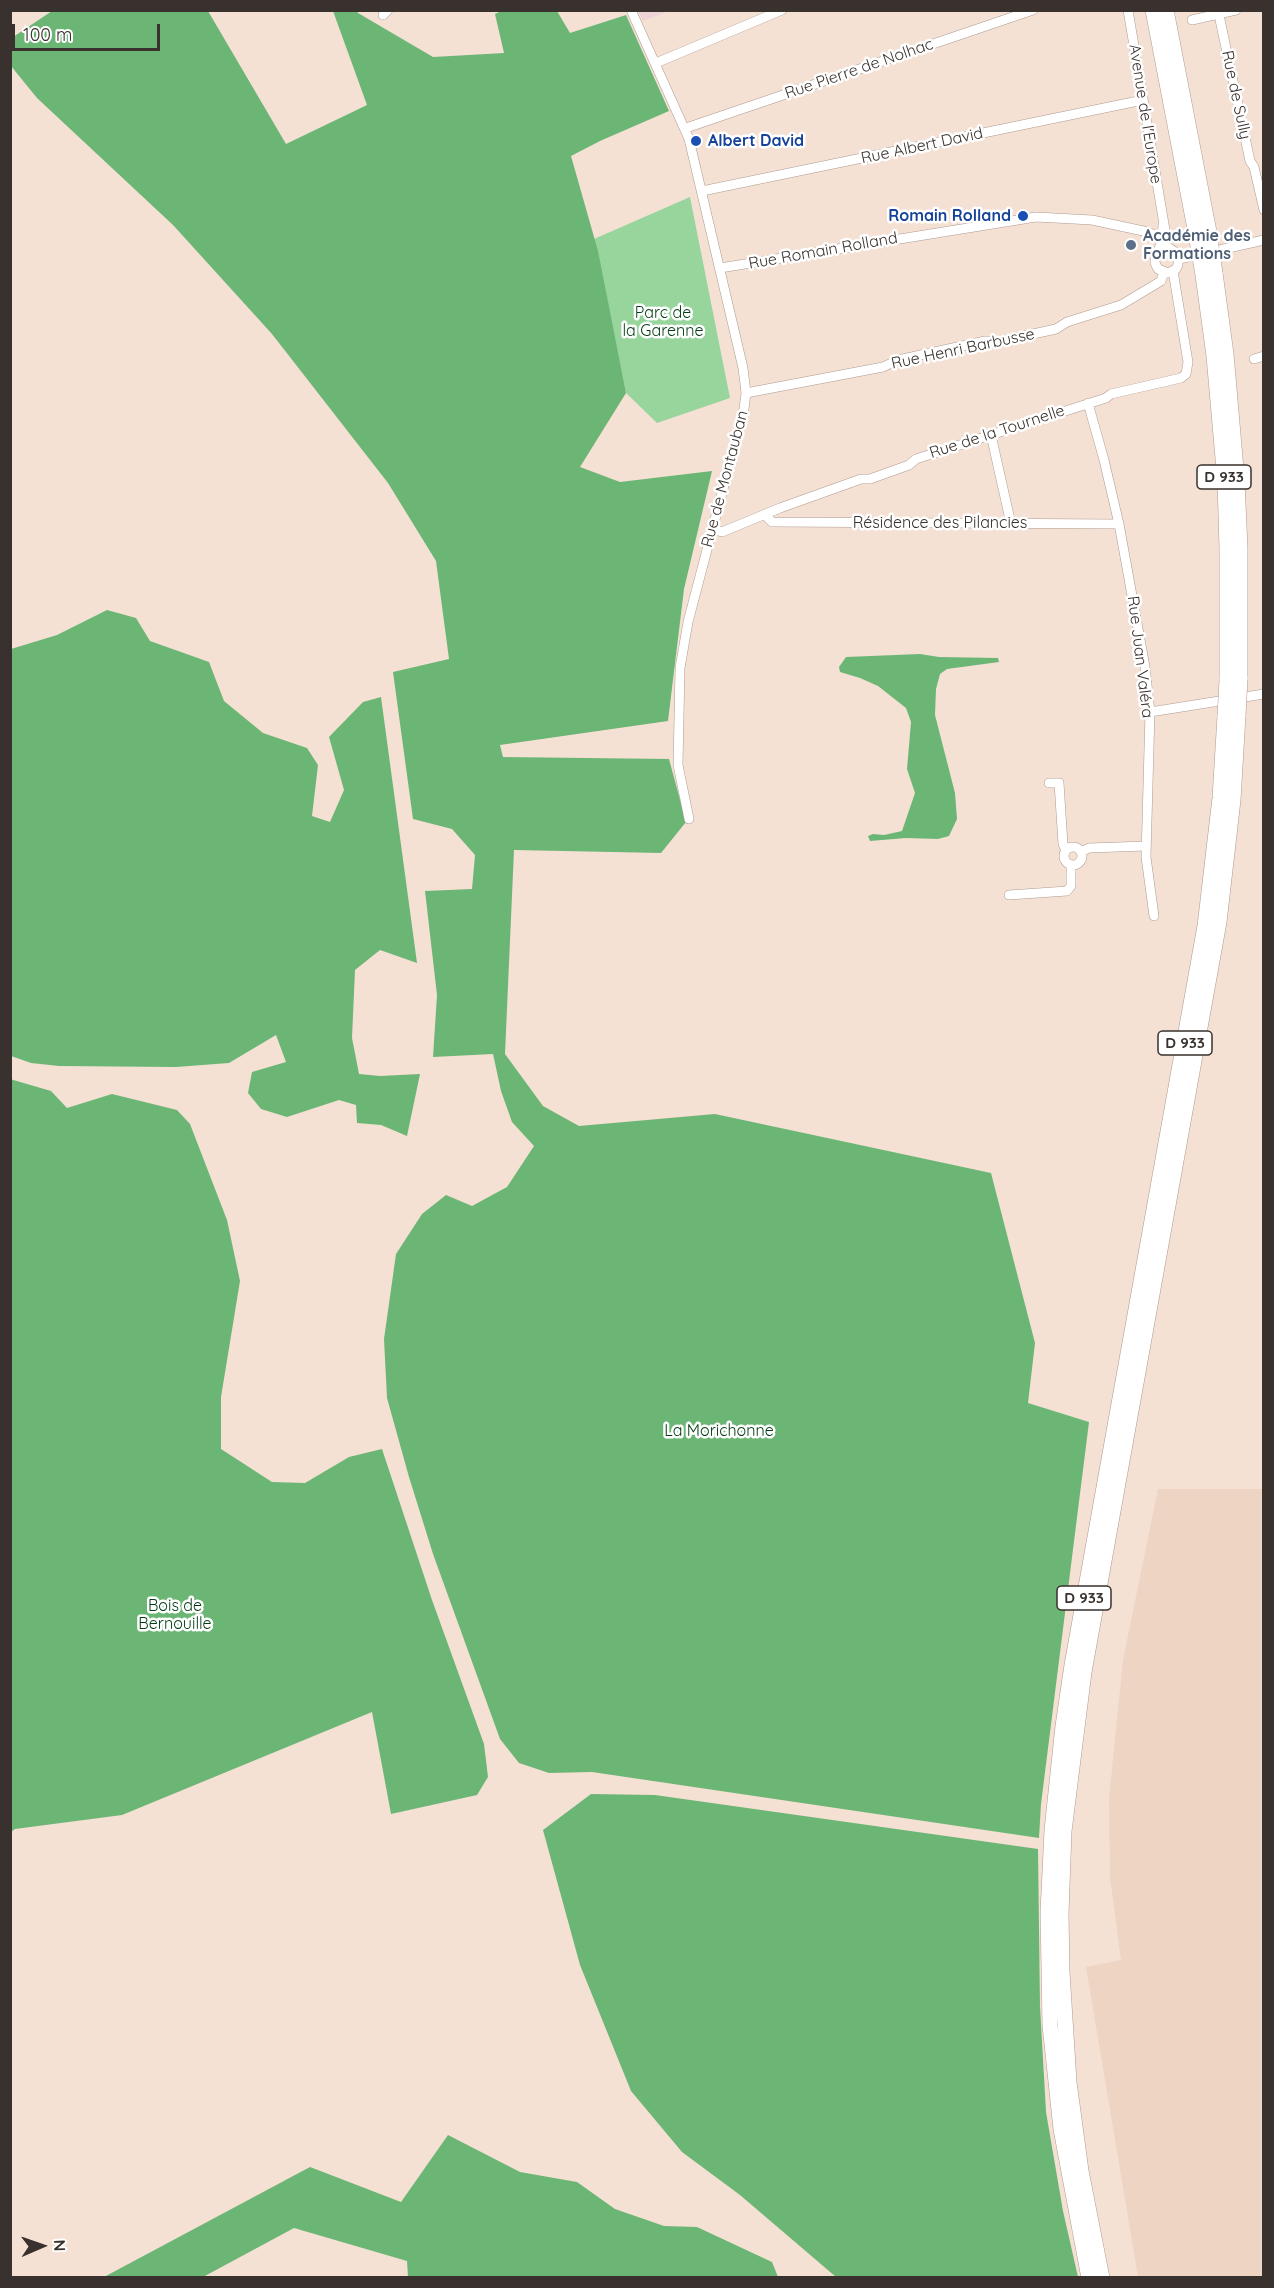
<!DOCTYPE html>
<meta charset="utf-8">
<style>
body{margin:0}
#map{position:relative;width:1274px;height:2288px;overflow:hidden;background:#f5e0d4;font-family:Quicksand,sans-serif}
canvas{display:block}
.frame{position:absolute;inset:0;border:12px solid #39312d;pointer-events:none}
.north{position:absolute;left:12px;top:2216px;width:60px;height:60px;-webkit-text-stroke:4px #fff;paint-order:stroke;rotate:88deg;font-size:16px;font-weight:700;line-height:24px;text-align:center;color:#39312d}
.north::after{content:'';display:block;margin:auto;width:21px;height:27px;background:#39312d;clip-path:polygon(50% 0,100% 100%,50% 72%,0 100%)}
.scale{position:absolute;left:12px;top:24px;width:148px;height:27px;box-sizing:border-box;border:3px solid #39312d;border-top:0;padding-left:8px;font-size:18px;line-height:21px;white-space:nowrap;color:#39312d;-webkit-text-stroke:4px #fff;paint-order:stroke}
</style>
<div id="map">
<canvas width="1274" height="2288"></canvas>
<div class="frame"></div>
<div class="north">N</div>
<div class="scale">100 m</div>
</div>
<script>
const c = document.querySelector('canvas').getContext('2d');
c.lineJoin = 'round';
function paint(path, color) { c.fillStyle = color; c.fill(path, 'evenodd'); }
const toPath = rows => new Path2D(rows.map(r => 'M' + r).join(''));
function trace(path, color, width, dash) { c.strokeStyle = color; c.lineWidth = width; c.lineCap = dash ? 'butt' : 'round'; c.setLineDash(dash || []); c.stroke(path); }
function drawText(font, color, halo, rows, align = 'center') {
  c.font = font + ' Quicksand,sans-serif'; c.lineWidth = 5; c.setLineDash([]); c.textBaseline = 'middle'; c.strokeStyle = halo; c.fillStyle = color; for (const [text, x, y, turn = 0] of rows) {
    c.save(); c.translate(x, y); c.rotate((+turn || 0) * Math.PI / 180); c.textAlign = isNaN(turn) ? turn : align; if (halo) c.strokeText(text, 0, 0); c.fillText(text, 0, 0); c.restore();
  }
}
const built = toPath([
 [1158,1489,1263,1489,1263,2277,1138,2277,1086,1967,1121,1960,1110,1877,1109,1799,1123,1660]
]);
const education = toPath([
 [638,11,669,11,643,21]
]);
const green = toPath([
 [690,197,730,398,657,423,626,393,594,239]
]);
const forest = toPath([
 [52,11,208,11,286,144,367,105,333,11,357,11,358,13,433,57,504,53,495,14,501,11,557,11,570,33,626,15,669,111,600,141,571,156,598,251,626,393,580,467,620,482,712,471,684,589,668,721,500,745,503,757,669,759,686,822,661,853,514,850,505,1054,543,1106,579,1126,715,1114,991,1173,1035,1343,1028,1403,1089,1422,1041,1804,1039,1838,592,1772,549,1773,519,1763,500,1739,433,1554,409,1477,387,1398,384,1339,396,1254,422,1214,446,1195,472,1206,507,1187,534,1146,512,1122,501,1091,493,1054,433,1057,437,995,425,891,472,889,475,855,452,829,413,819,393,672,449,659,436,561,388,483,272,334,173,225,37,98,11,66,10,39],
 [107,610,136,618,150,641,209,662,224,701,263,733,307,748,318,765,312,816,330,822,344,790,329,737,363,702,381,697,417,963,380,950,355,970,352,1038,359,1074,380,1076,420,1074,407,1136,381,1125,357,1123,356,1105,339,1100,287,1117,261,1109,248,1093,252,1072,286,1062,276,1035,229,1063,176,1067,59,1066,31,1063,11,1056,11,649,57,635],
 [920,654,939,657,998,658,999,662,947,669,940,674,936,689,935,715,955,793,957,819,949,836,938,839,906,838,870,841,868,836,873,834,884,835,902,831,915,793,907,769,911,722,906,708,878,686,860,678,840,672,839,667,846,657],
 [10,1079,51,1091,67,1108,112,1094,177,1110,190,1124,227,1220,240,1281,221,1397,221,1449,272,1482,305,1483,349,1457,382,1449,432,1600,484,1744,488,1777,477,1795,391,1814,372,1712,122,1815,15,1829,11,1832],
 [591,1794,655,1795,1038,1849,1040,2006,1046,2112,1063,2211,1078,2277,836,2277,740,2195,682,2152,631,2091,580,1965,543,1830],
 [448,2135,520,2172,577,2182,615,2209,664,2226,697,2227,772,2262,778,2277,408,2277,407,2261,294,2228,203,2277,104,2277,310,2167,401,2202]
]);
const minor = toPath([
 [631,10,689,139,743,368,746,393,744,409,688,622,680,668,678,765,689,819],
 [1128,10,1165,230],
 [383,15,388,10],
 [1219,15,1250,161,1254,167,1264,210],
 [1192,20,1236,10],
 [656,63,782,10],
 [686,128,1033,10],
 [702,191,1143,100],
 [1179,259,1264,240],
 [720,268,1036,217,1092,220,1148,232,1157,236,1169,248,1178,254,1178,265,1176,269,1168,273,1158,269,1155,263,1155,258,1162,241,1163,225],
 [1254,359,1264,356],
 [746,393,883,367,898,360,985,341,1001,341,1056,329,1067,322,1121,305,1161,281,1164,272],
 [1088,403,1104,460,1119,524,1145,667,1150,712,1146,857,1154,916],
 [991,435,1011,524],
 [765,515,772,522,1119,524],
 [711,529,722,532,780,508,861,479,870,479,909,465,916,459,1106,398,1111,394,1181,378,1186,374,1188,362,1173,271],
 [1150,712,1264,694],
 [1049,783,1059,783,1063,844,1066,850],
 '1064 856a9 9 0 1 1 18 0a9 9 0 1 1-18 0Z',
 [1081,852,1089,848,1146,846],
 [1009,895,1067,891,1071,886,1071,865]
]);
const trunk = toPath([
 [1153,10,1196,234],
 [1166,10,1209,232],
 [1215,273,1226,354,1237,481,1240,548,1240,679],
 [1203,275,1214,356,1225,481,1227,548,1227,680],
 [1089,2278,1061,2129,1050,2025,1048,1912,1052,1830,1063,1726,1072,1665,1205,926,1220,798,1225,716],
 [1102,2278,1081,2171,1069,2082,1062,1972,1061,1914,1064,1831,1084,1672,1219,922,1233,800,1238,715]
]);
const trunkBridge = toPath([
 [1209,232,1215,273],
 [1196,234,1203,275],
 [1238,715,1240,679],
 [1225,716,1227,680]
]);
const markers = [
 [696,141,6,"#1a4fb4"],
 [1023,216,6,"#1a4fb4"],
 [1131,245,6,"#5c6f8a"]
];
const shields = [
 [1224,477,54],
 [1185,1043,54],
 [1084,1598,54]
];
const shieldNames = [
 ["D 933",1224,477],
 ["D 933",1185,1043],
 ["D 933",1084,1598]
];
const streetNames = [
 ["Rue Pierre de Nolhac",859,69,-19],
 ["Rue de Sully",1236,95,78],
 ["Avenue de l'Europe",1145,114,81],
 ["Rue Albert David",922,146,-12],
 ["Rue Romain Rolland",823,251,-10],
 ["Rue Henri Barbusse",963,349,-12],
 ["Rue de la Tournelle",997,432,-18],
 ["Rue de Montauban",725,479,-75],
 ["Résidence des Pilancies",940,523],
 ["Rue Juan Valéra",1140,657,83]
];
const transitNames = [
 ["Albert David",708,141],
 ["Romain Rolland",1011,216,"right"]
];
const serviceNames = [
 ["Académie des",1143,236],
 ["Formations",1143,254]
];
const parkNames = [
 ["Parc de",663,313],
 ["la Garenne",663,331],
 ["La Morichonne",719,1431],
 ["Bois de",175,1606],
 ["Bernouille",175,1624]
];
paint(built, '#eed4c3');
paint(education, '#eed3d6');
paint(green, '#98d59d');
paint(forest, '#6cb675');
trace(minor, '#ae9b8f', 10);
trace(trunk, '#ae9b8f', 16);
trace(minor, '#fff', 9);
trace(trunk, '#fff', 15);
trace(trunkBridge, '#ae9b8f', 16, []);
trace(trunkBridge, '#fff', 15);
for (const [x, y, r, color] of markers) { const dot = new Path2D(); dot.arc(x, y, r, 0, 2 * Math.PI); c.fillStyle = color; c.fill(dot); trace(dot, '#fff', 2); }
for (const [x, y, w] of shields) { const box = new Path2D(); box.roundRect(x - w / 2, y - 12, w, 24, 4.5); c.fillStyle = '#fff'; c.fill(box); trace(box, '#39312d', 1.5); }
drawText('bold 15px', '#39312d', null, shieldNames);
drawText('16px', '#39312d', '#fff', streetNames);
drawText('bold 16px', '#164399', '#fff', transitNames, 'left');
drawText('bold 16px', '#4e5e75', '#fff', serviceNames, 'left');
drawText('16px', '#033c12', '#fff', parkNames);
</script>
